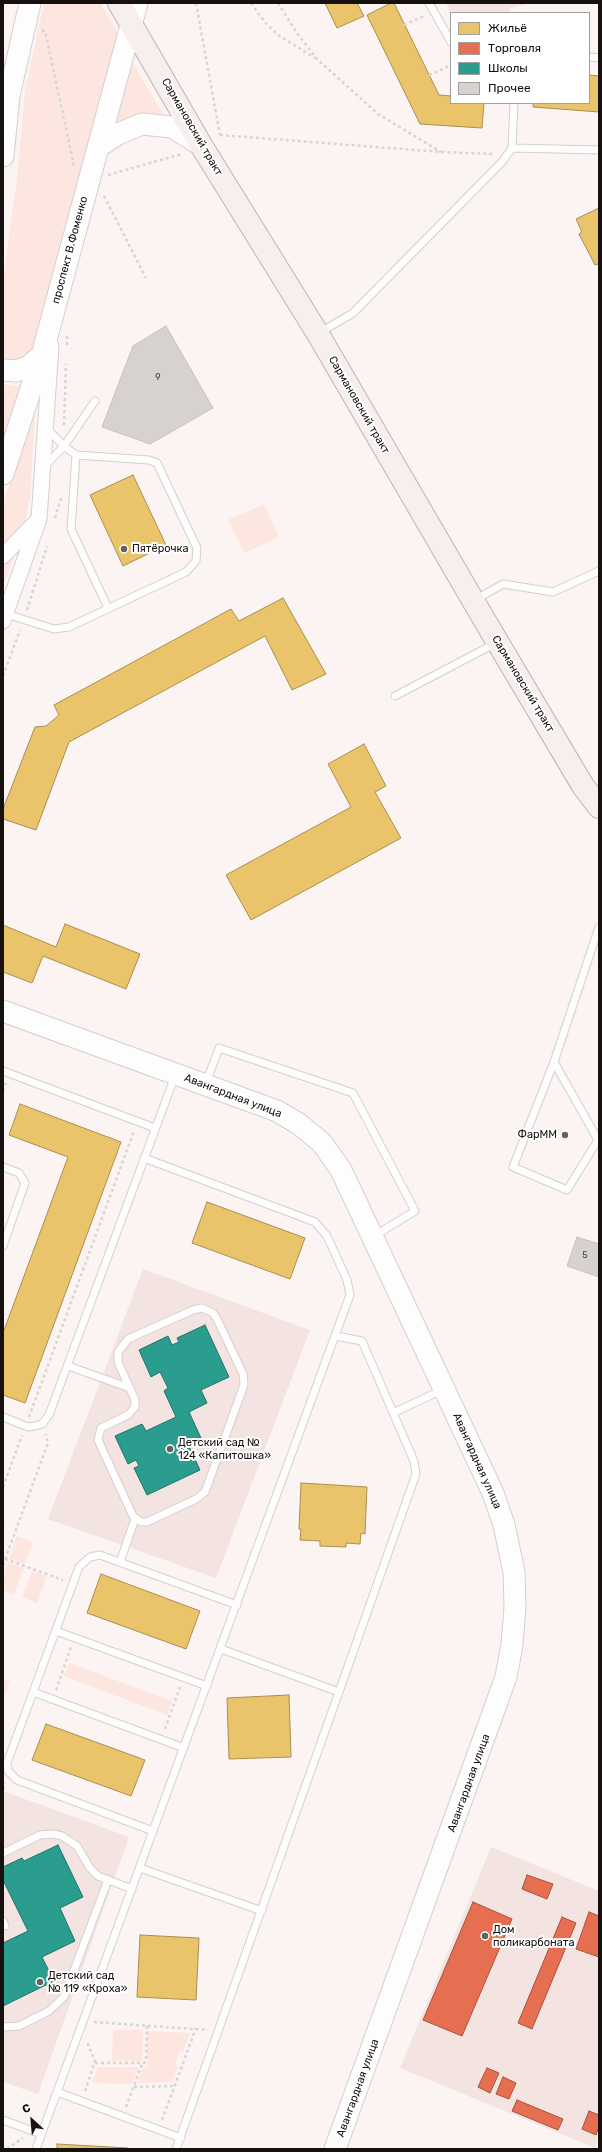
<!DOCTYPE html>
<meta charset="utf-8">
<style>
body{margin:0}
#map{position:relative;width:602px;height:2152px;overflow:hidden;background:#fbf4f2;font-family:Rubik,sans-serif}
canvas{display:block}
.frame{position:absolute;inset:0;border:4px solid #16100f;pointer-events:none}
.legend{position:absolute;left:450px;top:12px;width:140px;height:92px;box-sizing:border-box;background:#fff;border:1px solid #a29f9f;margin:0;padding:5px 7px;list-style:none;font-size:12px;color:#16100f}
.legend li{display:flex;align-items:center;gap:8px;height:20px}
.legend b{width:20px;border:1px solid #a29f9f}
.north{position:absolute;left:12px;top:2100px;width:40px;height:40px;-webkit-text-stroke:3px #fff;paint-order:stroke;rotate:334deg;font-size:11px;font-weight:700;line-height:16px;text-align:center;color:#16100f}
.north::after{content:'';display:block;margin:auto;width:14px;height:18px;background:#16100f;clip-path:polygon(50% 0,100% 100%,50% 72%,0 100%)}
</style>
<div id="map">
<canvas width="602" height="2152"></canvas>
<div class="frame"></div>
<ul class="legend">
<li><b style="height:11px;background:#e9c46a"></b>Жильё</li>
<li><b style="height:11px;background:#e76f51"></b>Торговля</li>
<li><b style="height:11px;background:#2a9d8f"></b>Школы</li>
<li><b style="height:11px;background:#d7d1d0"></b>Прочее</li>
</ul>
<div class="north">С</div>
</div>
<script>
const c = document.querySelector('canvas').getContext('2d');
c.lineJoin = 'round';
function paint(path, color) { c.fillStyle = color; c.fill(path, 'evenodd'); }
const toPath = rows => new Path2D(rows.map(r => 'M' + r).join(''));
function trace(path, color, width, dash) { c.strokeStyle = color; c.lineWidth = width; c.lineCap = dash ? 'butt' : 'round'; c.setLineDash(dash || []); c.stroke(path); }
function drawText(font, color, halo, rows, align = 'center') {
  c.font = font + ' Rubik,sans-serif'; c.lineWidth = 4; c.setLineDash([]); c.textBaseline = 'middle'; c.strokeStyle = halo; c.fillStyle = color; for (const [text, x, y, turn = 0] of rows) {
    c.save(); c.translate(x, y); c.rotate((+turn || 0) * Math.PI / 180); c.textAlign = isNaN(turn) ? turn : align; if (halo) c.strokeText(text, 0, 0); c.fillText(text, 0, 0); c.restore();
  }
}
const built = toPath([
 [446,3,531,3,510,8,510,13,451,13,451,15],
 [143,1269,310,1330,216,1578,48,1519],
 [3,1791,129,1837,38,2094,3,2082],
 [491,1847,599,1891,599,2137,595,2148,400,2068]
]);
const green = toPath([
 [44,3,100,3,119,34,33,357,24,364,3,362,3,279,17,179,25,91],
 [129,57,166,119,109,131],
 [26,383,3,457,3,384,16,386],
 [35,411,30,498,23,531,3,586,3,503],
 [264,504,279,537,244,553,228,520],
 [17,1536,33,1542,25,1564,9,1559],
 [8,1562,24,1568,14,1594,3,1590,3,1575],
 [32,1571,47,1576,37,1603,22,1597],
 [69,1663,172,1701,167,1715,64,1676],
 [3,1679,10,1681,3,1699],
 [113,2030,143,2030,142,2061,112,2061],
 [147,2031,190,2033,183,2052,180,2051,175,2064,178,2066,172,2082,137,2083,143,2067,147,2067],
 [98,2067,139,2067,132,2084,92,2083]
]);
const homes = toPath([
 [325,3,357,3,364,16,337,28,325,3],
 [391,3,394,3,439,95,451,96,451,103,484,103,482,128,420,124,367,15,391,3],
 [589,75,599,76,599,112,533,107,533,103,589,103,589,75],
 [599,208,599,265,598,264,595,265,579,234,582,232,576,219,599,208],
 [133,475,166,545,123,566,90,495,133,475],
 [283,598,326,674,292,690,265,636,69,742,36,830,3,819,3,809,35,727,46,726,59,715,54,705,231,609,239,621,283,598],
 [364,744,386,786,375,792,401,838,251,920,226,875,351,807,328,764,364,744],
 [65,924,140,954,126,989,43,956,32,983,3,972,3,925,56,947,65,924],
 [20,1104,121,1142,25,1403,3,1395,3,1333,68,1157,9,1135,20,1104],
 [207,1202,305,1238,290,1279,192,1243,207,1202],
 [301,1483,367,1487,365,1534,361,1533,360,1544,346,1543,346,1547,320,1546,320,1541,300,1540,301,1529,299,1529,301,1483],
 [101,1574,200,1611,186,1649,87,1613,101,1574],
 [289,1695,291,1757,229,1759,227,1698,289,1695],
 [46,1724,145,1760,131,1796,32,1760,46,1724],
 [140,1935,199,1938,196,2000,137,1997,140,1935],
 [57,2144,128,2148,128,2149,57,2149,57,2144]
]);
const shops = toPath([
 [527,1875,553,1884,547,1899,522,1889,527,1875],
 [473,1902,512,1919,462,2036,423,2020,473,1902],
 [589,1912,599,1916,599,1957,576,1949,589,1912],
 [562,1917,576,1923,532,2029,518,2023,562,1917],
 [487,2068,499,2073,490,2093,478,2087,487,2068],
 [503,2077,516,2083,509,2099,496,2094,503,2077],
 [517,2100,563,2119,558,2130,512,2111,517,2100],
 [589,2111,599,2115,599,2127,596,2135,582,2129,589,2111]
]);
const schools = toPath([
 [205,1325,229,1377,201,1390,207,1403,189,1412,201,1438,188,1444,200,1470,147,1495,134,1468,139,1466,136,1460,128,1464,115,1436,142,1424,146,1431,176,1417,164,1391,168,1388,160,1372,151,1377,139,1350,168,1336,172,1345,179,1342,177,1338,205,1325],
 [58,1845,83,1897,60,1908,75,1941,42,1957,54,1981,3,2006,3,1943,28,1931,3,1880,3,1867,22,1858,24,1861,58,1845]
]);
const building = toPath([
 [166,326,213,408,150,444,102,427,133,346,166,326],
 [577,1237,599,1244,599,1277,567,1266,577,1237]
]);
const path = toPath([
 [196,3,220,135],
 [251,3,264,21,278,35,315,58],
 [278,3,297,33,317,59,378,114,441,152],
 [404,25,424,16],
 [42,30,45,31,74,166],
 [429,75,451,65],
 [220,135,441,152,495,154],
 [108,175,182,154],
 [104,196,146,278],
 [67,345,67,334],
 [64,425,66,364],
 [55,518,61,498],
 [27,610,47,546],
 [3,676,20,630],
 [3,1091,6,1083],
 [29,1417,134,1131],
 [3,1487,22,1435],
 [3,1521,3,1529],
 [5,1559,63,1580],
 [3,1565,48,1443,46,1434],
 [56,1690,71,1647],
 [165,1729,180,1687],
 [3,1789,5,1783],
 [94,2022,208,2030],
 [95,2063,144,2063,146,2061,147,2025],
 [134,2087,174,2086],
 [85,2091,95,2061,87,2042],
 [126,2107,142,2064],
 [162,2120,196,2028],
 [7,2149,23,2138]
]);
const lane = toPath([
 [429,3,451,42],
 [589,57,599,58],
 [512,148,514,103],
 [319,333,353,313,502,162,512,148,599,150],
 [46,428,64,446,76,455],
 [45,466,64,446,95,401],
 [475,600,503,584,553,592,599,571],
 [6,614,54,629,69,627,186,572,196,561,197,548,157,463,149,460,76,455,71,529,108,608],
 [395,696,496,643],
 [554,1062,598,1140,567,1190,513,1167,554,1062,599,927],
 [3,1071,155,1128],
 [206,1083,219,1048,353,1093,415,1211,374,1236],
 [3,1167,19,1173,25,1183,3,1246],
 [202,1308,213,1313,217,1319,243,1374,244,1385,205,1492,196,1499,147,1522,141,1522,133,1516,98,1440,101,1428,128,1415,135,1407,135,1400,118,1362,118,1352,128,1339,193,1310,202,1308],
 [68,1366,130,1388],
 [393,1413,442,1390],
 [3,1417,28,1427,35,1426,42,1424,49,1415,175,1076],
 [120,1562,135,1519],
 [56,1631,207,1686],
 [221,1649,339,1692,416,1474,414,1461,362,1341,336,1336],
 [33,1692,184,1748],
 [153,1831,17,1780,8,1771,7,1763,79,1567,90,1557,100,1555,237,1605],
 [3,1853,40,1835,53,1834,62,1836,77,1846,90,1868,98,1876,132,1889],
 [140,1868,262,1911],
 [3,1921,5,1926],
 [3,2027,19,2026,49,2011,64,1997,108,1880],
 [57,2092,181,2138],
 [3,2120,41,2134],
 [36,2149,350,1295,347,1280,327,1236,315,1222,144,1158],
 [176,2149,339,1692]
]);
const street = toPath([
 [3,556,36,522],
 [3,621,39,519,51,346]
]);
const secondary = toPath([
 [98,147,118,134,142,124,172,127,201,145],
 [3,156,9,96,30,3],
 [3,370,16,371,28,367,42,355],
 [3,474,42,355,137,3],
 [3,1011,277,1111,299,1124,322,1143,341,1170,493,1493,504,1525,514,1572,515,1607,512,1645,506,1677,335,2149]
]);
const primary = toPath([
 [119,3,201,145,318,334,485,621,583,786,599,807]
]);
const markers = [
 [124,549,4,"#66605e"],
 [565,1135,4,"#66605e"],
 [170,1449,4,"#66605e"],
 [485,1936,4,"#66605e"],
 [40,1982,4,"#66605e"]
];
const numberNames = [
 ["9",158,377],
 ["5",585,1255]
];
const streetNames = [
 ["Сармановский тракт",192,127,60],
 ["проспект В.Фоменко",70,250,-75],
 ["Сармановский тракт",359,405,60],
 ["Сармановский тракт",523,684,59],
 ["Авангардная улица",233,1096,21],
 ["Авангардная улица",477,1461,66],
 ["Авангардная улица",469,1783,-70],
 ["Авангардная улица",358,2088,-70]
];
const poiNames = [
 ["Пятёрочка",132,549],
 ["ФарММ",557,1135,"right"],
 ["Детский сад №",178,1443],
 ["124 «Капитошка»",178,1456],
 ["Дом",493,1930],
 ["поликарбоната",493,1943],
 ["Детский сад",48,1976],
 ["№ 119 «Кроха»",48,1989]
];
paint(built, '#f3e4e1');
paint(green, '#fde5e0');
paint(homes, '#e9c46a');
trace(homes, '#aa8e4f', 1);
paint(shops, '#e76f51');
trace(shops, '#a8523d', 1);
paint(schools, '#2a9d8f');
trace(schools, '#247369', 1);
paint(building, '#d7d1d0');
trace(building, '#c7c1bf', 1);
trace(lane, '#d5cfcd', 9);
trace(street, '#d5cfcd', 17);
trace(secondary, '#d5cfcd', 23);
trace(primary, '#c1b3b0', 24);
trace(path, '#d7d5d5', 2.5, [3, 3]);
trace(lane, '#fefdfd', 7);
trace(street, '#fefdfd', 15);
trace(secondary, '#fefdfd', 21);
trace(primary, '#f6efed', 22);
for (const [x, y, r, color] of markers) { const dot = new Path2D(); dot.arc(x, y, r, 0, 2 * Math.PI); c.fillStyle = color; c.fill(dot); trace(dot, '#fff', 1.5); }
drawText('9px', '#46403f', null, numberNames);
drawText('11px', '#16100f', '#fff', streetNames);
drawText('11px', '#16100f', '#fff', poiNames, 'left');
</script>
